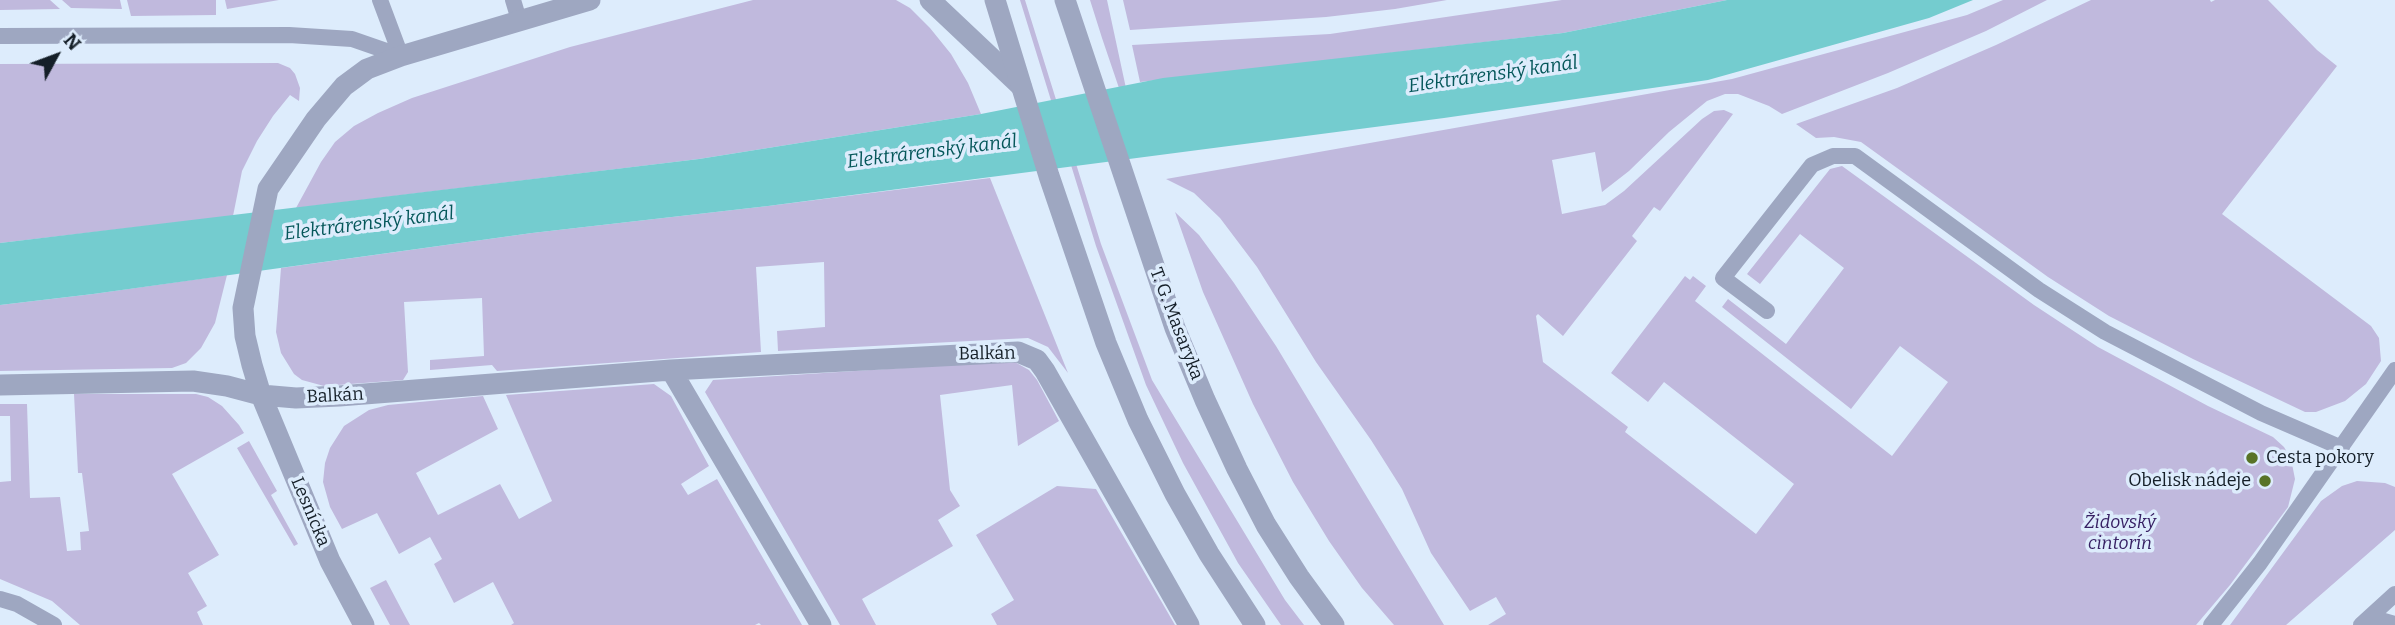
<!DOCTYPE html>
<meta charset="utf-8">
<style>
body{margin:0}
#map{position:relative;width:2395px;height:625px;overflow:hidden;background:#ddecfc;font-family:Bitter,serif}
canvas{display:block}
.north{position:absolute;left:21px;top:21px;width:70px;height:70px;-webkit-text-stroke:5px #ddecfc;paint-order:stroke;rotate:49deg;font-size:19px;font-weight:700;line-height:28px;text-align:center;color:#151f28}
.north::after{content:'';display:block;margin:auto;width:24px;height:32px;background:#151f28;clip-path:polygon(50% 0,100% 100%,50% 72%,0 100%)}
</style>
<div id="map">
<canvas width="2395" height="625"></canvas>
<div class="north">N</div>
</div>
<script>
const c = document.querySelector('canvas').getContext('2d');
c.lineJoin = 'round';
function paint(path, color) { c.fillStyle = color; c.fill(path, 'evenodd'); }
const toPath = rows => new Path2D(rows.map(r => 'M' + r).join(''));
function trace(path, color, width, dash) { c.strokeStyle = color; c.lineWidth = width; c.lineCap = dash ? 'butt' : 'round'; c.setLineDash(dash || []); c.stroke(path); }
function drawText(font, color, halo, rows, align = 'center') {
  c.font = font + ' Bitter,serif'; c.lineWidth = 7; c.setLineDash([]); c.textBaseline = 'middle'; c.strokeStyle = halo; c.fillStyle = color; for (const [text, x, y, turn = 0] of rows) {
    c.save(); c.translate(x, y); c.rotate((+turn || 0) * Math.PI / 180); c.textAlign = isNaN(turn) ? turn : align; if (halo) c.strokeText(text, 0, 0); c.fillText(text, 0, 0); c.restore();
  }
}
const green = toPath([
 [0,0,50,0,60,9,0,10],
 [62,0,120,0,122,9,71,8],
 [127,0,216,0,216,15,131,16],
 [225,0,279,0,227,9],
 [753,0,896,0,910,8,930,28,951,54,968,83,981,114,699,159,296,208,321,162,335,142,354,126,378,113,412,98,570,47],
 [1020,0,1025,0,1101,244,1152,380,1285,600,1304,625,1281,625,1238,563,1183,463,1146,385,1096,246],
 [1090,0,1107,0,1138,144,1102,38],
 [1123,0,1447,0,1395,9,1326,17,1130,30],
 [1562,0,1727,0,1563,33,1140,82,1132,45,1330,34],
 [2003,0,2047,0,1986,31,1888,73,1782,114,1769,106,1738,94,1725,94,1707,101,1669,132,1629,171,1602,192,1595,152,1552,160,1562,214,1605,205,1624,191,1702,119,1714,111,1724,110,1733,114,1660,211,1654,207,1632,236,1637,241,1563,336,1538,314,1536,316,1543,362,1628,427,1625,432,1756,534,1794,484,1664,382,1648,402,1611,373,1685,276,1690,280,1693,276,1706,286,1695,301,1892,456,1948,382,1900,346,1851,409,1722,307,1728,299,1786,344,1844,268,1800,234,1760,284,1747,274,1830,169,1842,166,2034,305,2098,347,2208,406,2273,437,2284,447,2291,459,2295,479,2288,507,2230,585,2196,625,1488,625,1506,614,1496,597,1470,611,1431,553,1402,489,1371,440,1316,362,1257,267,1220,218,1194,193,1166,179,1732,79,1967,15],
 [2091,0,2210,0,2211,2,2215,0,2268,0,2317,50,2337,66,2222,214,2371,326,2379,338,2381,361,2366,384,2345,401,2316,412,2305,412,2193,359,2109,316,2048,277,1861,142,1834,137,1816,138,1796,124,1897,88,1996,45],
 [278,63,290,68,295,74,300,88,299,101,290,95,273,116,257,141,242,171,233,216,0,243,0,64],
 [990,178,1068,373,1048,347,1028,338,778,351,777,331,825,327,824,262,756,267,761,352,497,371,492,365,430,370,430,360,484,356,482,298,404,302,408,372,403,380,324,386,302,380,294,374,281,353,276,332,281,268,532,233,768,206],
 [1175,212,1199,235,1234,283,1276,346,1444,625,1394,625,1362,588,1329,541,1293,482,1253,404,1203,292],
 [227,275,215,323,201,348,186,363,172,368,0,371,0,305,93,294],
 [1013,361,1029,370,1037,380,1059,421,1018,446,1012,385,940,395,950,490,960,506,938,520,953,546,862,599,876,625,840,625,705,392,713,380],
 [654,384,671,396,709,466,681,484,688,495,717,479,802,625,761,625,759,623,755,625,511,625,514,623,493,582,454,603,434,564,442,559,430,537,399,554,377,513,342,529,330,507,323,482,325,463,330,448,344,426,369,410,388,405,483,396,498,429,416,473,438,515,500,484,519,519,552,501,506,395],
 [74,394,196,394,208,397,222,406,239,425,244,433,172,474,219,555,188,573,207,606,197,612,203,625,80,625,52,601,0,579,0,482,11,481,10,416,0,416,0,404,27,404,30,498,60,497,67,551,81,550,80,532,89,531,82,473,78,473],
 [249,441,277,491,271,495,298,544,294,546,237,448],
 [2357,481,2385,483,2395,487,2395,530,2286,625,2230,625,2321,501,2342,486],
 [1057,486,1096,489,1175,625,997,625,991,614,1014,600,976,535],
 [386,580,405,616,410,625,390,625,370,588]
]);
const water = toPath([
 [1727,0,1973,0,1929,18,1708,80,1444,118,768,206,532,233,93,294,0,305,0,243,699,159,981,114,1163,78,1563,33]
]);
const service = toPath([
 [380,0,401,56],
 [513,0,519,20],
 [0,36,289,35,352,39,401,56],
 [1767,311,1723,278,1812,165,1833,156,1855,156,2039,290,2105,332,2261,413,2342,448],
 [0,599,17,604,54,625],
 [2370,617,2395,624],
 [2211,625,2260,563,2395,370],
 [2361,625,2395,594]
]);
const minor = toPath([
 [930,0,1021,86],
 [671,370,821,625],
 [0,385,193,381,227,386,261,395,296,398,339,396,671,370,1018,352,1037,360,1045,371,1189,625],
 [364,625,330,561,261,395,252,365,245,336,243,308,268,189,316,119,344,86,367,69,401,56,590,0]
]);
const tertiary = toPath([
 [995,0,1049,176,1106,343,1138,420,1175,494,1209,554,1255,625],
 [1065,0,1175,328,1205,400,1237,469,1266,525,1299,577,1334,625]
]);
const markers = [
 [2252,458,7,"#587327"],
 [2265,481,7,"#587327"]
];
const streetNames = [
 ["T. G. Masaryka",1176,324,69],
 ["Balkán",987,354,-1],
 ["Balkán",335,396,-3],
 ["Lesnícka",310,512,67]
];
const poiNames = [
 ["Cesta pokory",2266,458],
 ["Obelisk nádeje",2251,481,"right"]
];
const parkNames = [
 ["Židovský",2120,523],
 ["cintorín",2120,544]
];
const waterNames = [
 ["Elektrárenský kanál",1493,75,-8],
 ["Elektrárenský kanál",932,152,-7],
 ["Elektrárenský kanál",369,224,-7]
];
paint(green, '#c0b9dd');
paint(water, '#74cccf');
trace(service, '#9ea7c1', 16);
trace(minor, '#9ea7c1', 21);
trace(tertiary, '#9ea7c1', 21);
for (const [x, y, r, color] of markers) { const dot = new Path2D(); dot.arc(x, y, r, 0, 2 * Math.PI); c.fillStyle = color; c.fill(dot); trace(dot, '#ddecfc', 2.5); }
drawText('18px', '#151f28', '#ddecfc', streetNames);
drawText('18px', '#151f28', '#ddecfc', poiNames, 'left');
drawText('italic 18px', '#372064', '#ddecfc', parkNames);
drawText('italic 19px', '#05575a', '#ddecfc', waterNames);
</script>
